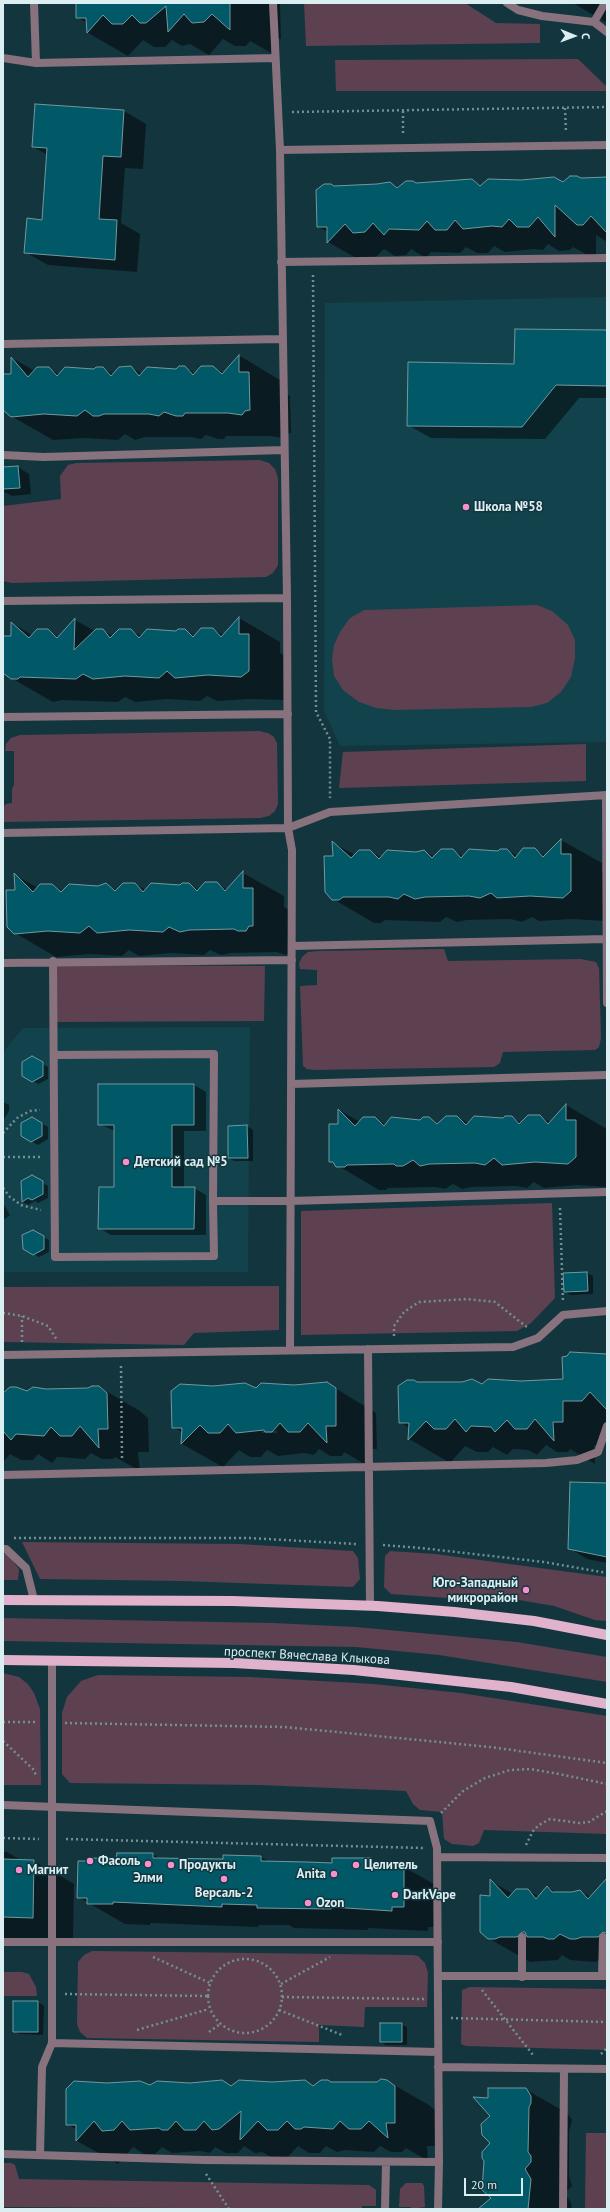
<!DOCTYPE html>
<meta charset="utf-8">
<style>
body{margin:0}
#map{position:relative;width:610px;height:2212px;overflow:hidden;background:#13363e;font-family:"PT Sans",sans-serif}
canvas{display:block}
.frame{position:absolute;inset:0;border:4px solid #dbeef2;pointer-events:none}
.north{position:absolute;left:554px;top:16px;width:40px;height:40px;-webkit-text-stroke:3px #13363e;paint-order:stroke;rotate:91deg;font-size:11px;font-weight:700;line-height:16px;text-align:center;color:#dbeef2}
.north::after{content:'';display:block;margin:auto;width:14px;height:18px;background:#dbeef2;clip-path:polygon(50% 0,100% 100%,50% 72%,0 100%)}
.scale{position:absolute;left:464px;top:2178px;width:59px;height:18px;box-sizing:border-box;border:2px solid #dbeef2;border-top:0;padding-left:5px;font-size:12px;line-height:14px;white-space:nowrap;color:#dbeef2;-webkit-text-stroke:3px #13363e;paint-order:stroke}
</style>
<div id="map">
<canvas width="610" height="2212"></canvas>
<div class="frame"></div>
<div class="north">С</div>
<div class="scale">20 m</div>
</div>
<script>
const c = document.querySelector('canvas').getContext('2d');
c.lineJoin = 'round';
function paint(path, color) { c.fillStyle = color; c.fill(path, 'evenodd'); }
const toPath = rows => new Path2D(rows.map(r => 'M' + r).join(''));
function trace(path, color, width, dash) { c.strokeStyle = color; c.lineWidth = width; c.lineCap = dash ? 'butt' : 'round'; c.setLineDash(dash || []); c.stroke(path); }
function drawText(font, color, halo, rows, align = 'center') {
  c.font = font + ' "PT Sans",sans-serif'; c.lineWidth = 3; c.setLineDash([]); c.textBaseline = 'middle'; c.strokeStyle = halo; c.fillStyle = color; for (const [text, x, y, turn = 0] of rows) {
    c.save(); c.translate(x, y); c.rotate((+turn || 0) * Math.PI / 180); c.textAlign = isNaN(turn) ? turn : align; if (halo) c.strokeText(text, 0, 0); c.fillText(text, 0, 0); c.restore();
  }
}
const built = toPath([
 [607,297,607,742,340,746,324,711,325,303],
 [250,1027,248,1272,3,1272,3,1052,23,1028]
]);
const green = toPath([
 [304,3,465,3,496,23,540,24,540,43,306,46],
 [578,59,607,87,607,91,336,91,335,60],
 [260,460,269,463,275,469,278,478,278,565,273,573,266,577,12,583,3,581,3,506,61,499,60,476,68,465,76,463],
 [537,605,552,611,568,625,575,640,575,658,571,677,561,692,547,703,531,707,395,710,376,708,359,702,343,690,334,676,332,659,334,645,340,632,350,618,364,610],
 [259,731,268,733,274,737,277,743,278,804,275,811,269,816,260,818,3,822,3,807,6,804,12,803,12,789,14,785,14,751,5,751,6,744,11,738,20,735],
 [586,744,586,781,339,788,343,752],
 [444,949,448,961,581,959,596,962,599,968,601,1038,599,1047,595,1050,503,1052,500,1063,494,1067,314,1070,307,1069,303,1066,300,986,317,985,317,970,300,969,299,963,302,957,308,952,318,951],
 [57,965,265,966,264,1021,57,1022],
 [552,1203,555,1298,531,1323,517,1331,301,1335,301,1211],
 [279,1286,279,1330,194,1333,184,1345,3,1342,3,1287],
 [22,1542,240,1544,353,1551,358,1558,360,1579,353,1587,182,1581,40,1579],
 [390,1551,435,1554,607,1577,607,1621,595,1620,554,1606,496,1596,448,1598,391,1594,384,1587,385,1556],
 [3,1554,7,1554,19,1569,18,1580,3,1580],
 [3,1618,273,1623,356,1627,517,1642,607,1657,607,1682,439,1655,356,1647,3,1641],
 [3,1673,19,1677,28,1684,34,1693,40,1709,41,1785,3,1785],
 [98,1675,250,1677,374,1684,461,1693,607,1716,607,1834,484,1830,479,1843,473,1846,452,1844,444,1839,442,1812,420,1810,413,1804,406,1791,259,1785,70,1783,62,1774,62,1713,67,1697,81,1681],
 [92,1951,413,1955,418,1956,425,1963,428,1973,427,2007,365,2007,364,2027,319,2025,319,2042,87,2038,80,2032,77,2024,78,1962,84,1955],
 [3,1972,22,1972,29,1974,36,1987,37,1996,3,1996],
 [470,1987,607,1989,607,2050,466,2046,461,2044,462,1990],
 [586,2133,607,2133,607,2209,585,2209],
 [3,2163,11,2163,15,2165,19,2179,369,2185,376,2190,376,2206,362,2206,362,2209,3,2207],
 [406,2183,422,2183,424,2186,425,2207,411,2209,411,2207,399,2207,400,2189]
]);
const shadow = toPath([
 [77,3,280,3,281,39,271,39,271,53,250,41,246,46,235,46,223,39,209,55,190,44,182,46,172,40,165,47,154,47,143,40,128,56,88,33,87,23,77,17],
 [573,3,607,3,607,21,605,22],
 [36,105,124,111,146,124,143,169,125,168,121,223,140,234,137,272,48,265,25,252,43,221,48,155,33,147],
 [607,178,607,242,596,235,596,260,573,247,570,250,559,251,548,244,543,250,534,249,505,252,494,246,488,253,477,253,466,247,460,253,431,252,426,258,411,249,406,255,395,256,384,249,368,265,328,242,328,232,318,227,334,187,378,185,390,183,399,188,417,184,472,180,481,186,563,183,581,179],
 [607,331,607,398,579,398,545,439,431,438,408,425,515,365],
 [240,356,280,380,280,390,290,396,291,433,286,434,283,438,270,436,226,436,224,439,218,439,206,435,201,439,191,437,145,437,135,440,125,434,118,440,86,438,53,440,11,416,12,358,35,371,49,368,59,374,103,368,113,374,131,367,142,374,185,367,196,374,213,367,224,373],
 [18,467,29,474,31,494,12,496,3,491,3,468],
 [239,618,280,642,280,653,290,659,290,695,283,700,250,699,217,701,207,696,200,701,167,699,135,702,125,697,118,702,62,700,53,702,11,678,12,623,32,635,48,630,59,637,75,620,95,631,102,630,113,636,130,630,142,636,185,630,195,636,213,629,224,635],
 [561,840,602,863,602,873,607,876,605,921,572,919,539,921,532,917,522,922,511,919,467,920,457,922,446,917,440,922,385,920,381,923,374,923,333,899,333,843,355,855,370,851,381,857,424,851,435,857,453,850,464,857,507,850,518,856,535,849,546,856],
 [243,873,284,896,284,907,294,913,291,949,287,955,276,952,231,953,221,955,210,950,204,955,171,953,139,956,129,950,122,956,89,954,56,957,15,933,15,875,38,888,52,885,63,891,106,885,117,890,135,884,146,890,189,884,199,890,217,883,228,890],
 [32,1058,48,1067,48,1079,38,1084,23,1075],
 [99,1085,194,1085,206,1092,206,1131,184,1131,184,1188,194,1188,206,1195,206,1235,111,1235,99,1228,115,1188,115,1131,99,1124],
 [3,1102,9,1105,9,1111,3,1121],
 [566,1105,607,1129,607,1187,577,1185,544,1188,534,1182,527,1188,517,1186,471,1187,462,1189,453,1184,445,1189,435,1187,388,1188,386,1190,379,1190,330,1161,339,1125,339,1110,360,1122,375,1118,386,1125,420,1121,429,1118,439,1124,457,1117,468,1123,511,1117,522,1123,539,1116,551,1122],
 [32,1118,48,1127,48,1139,38,1145,22,1136],
 [247,1126,253,1130,253,1161,234,1161,229,1158,229,1127],
 [32,1176,48,1186,48,1198,38,1203,35,1201,28,1205,23,1202,22,1181],
 [3,1203,10,1215,3,1220],
 [33,1231,49,1240,49,1252,39,1257,24,1248],
 [587,1273,593,1276,593,1294,570,1295,565,1291,564,1274],
 [607,1355,607,1424,604,1445,594,1445,595,1464,570,1449,568,1452,557,1452,546,1445,537,1455,528,1450,513,1449,507,1455,493,1447,488,1452,477,1452,465,1446,450,1463,409,1439,409,1428,400,1422,418,1383,483,1385,564,1380],
 [327,1383,376,1413,377,1449,367,1449,368,1466,344,1452,342,1456,330,1456,319,1449,314,1455,304,1453,278,1456,267,1450,261,1457,250,1457,239,1450,223,1467,182,1444,183,1433,173,1427,256,1389],
 [262,1431,277,1431,277,1433,262,1433],
 [99,1387,140,1411,148,1418,149,1452,138,1452,140,1471,115,1457,113,1459,102,1459,91,1453,85,1459,57,1457,52,1463,38,1454,33,1460,21,1460,10,1454,3,1462,3,1390,16,1388,27,1393],
 [607,1484,607,1563,587,1559,569,1548],
 [3,1852,7,1852,22,1861,34,1861,74,1884,73,1940,3,1939],
 [153,1854,160,1859,224,1860,224,1856,261,1857,270,1862,333,1864,370,1859,377,1863,393,1864,404,1867,441,1888,440,1927,428,1927,428,1931,368,1928,368,1930,294,1928,289,1925,259,1925,258,1927,150,1923,150,1925,125,1924,78,1897,117,1860],
 [491,1881,513,1894,528,1890,539,1897,548,1887,557,1893,580,1891,591,1897,607,1890,607,1960,602,1957,596,1962,570,1960,562,1955,558,1960,530,1962,488,1938],
 [14,2002,38,2002,44,2006,43,2035,19,2034,14,2031],
 [401,2024,407,2027,407,2045,386,2045,381,2042],
 [305,2081,314,2086,333,2083,377,2083,387,2081,429,2105,436,2111,436,2146,427,2146,428,2161,406,2148,402,2152,391,2152,380,2146,374,2152,345,2150,337,2152,326,2146,320,2153,309,2153,298,2146,282,2163,262,2152,255,2153,244,2146,238,2153,226,2153,215,2147,210,2153,200,2151,172,2153,162,2147,155,2154,144,2154,133,2147,118,2164,77,2141,77,2130,67,2124,150,2086,232,2087],
 [525,2089,567,2113,572,2120,569,2131,569,2176,572,2186,565,2193,571,2203,572,2209,529,2209,529,2207,527,2209,482,2209,492,2198,491,2116,489,2099]
]);
const building = toPath([
 [76,3,230,3,230,30,212,14,204,22,192,23,184,14,168,32,166,6,146,23,140,23,132,15,123,24,112,24,103,15,87,33,86,18,76,18,76,3],
 [35,104,124,110,121,157,103,156,99,219,117,220,115,260,24,253,27,218,42,220,47,148,32,147,35,104],
 [570,176,577,176,581,178,607,177,607,233,591,216,583,225,577,225,555,205,555,237,538,217,529,227,517,227,509,219,502,227,492,226,463,229,455,220,447,230,435,230,427,221,419,230,389,229,384,235,373,223,365,232,353,233,345,224,327,243,327,227,317,227,316,190,324,184,331,184,334,186,377,184,390,182,397,188,406,181,413,181,416,183,472,179,480,186,488,179,521,180,554,177,563,182,570,176],
 [515,329,607,330,607,386,556,385,522,427,407,426,408,362,514,364,515,329],
 [239,355,239,372,249,372,250,410,245,411,242,415,228,413,185,413,183,416,176,416,164,412,159,416,149,414,104,414,99,416,93,416,85,410,77,416,44,414,11,417,3,410,3,374,11,374,11,357,28,377,37,367,49,367,57,376,65,367,94,369,96,367,103,367,111,376,119,367,131,366,139,376,147,367,176,369,179,366,185,366,193,375,201,366,213,366,222,374,239,355],
 [18,466,20,488,3,489,3,467,18,466],
 [239,617,239,634,249,634,249,671,241,677,208,675,175,678,167,671,159,678,125,676,93,679,83,674,76,679,20,677,18,679,11,679,3,673,3,636,11,636,11,622,29,638,37,629,48,629,57,638,75,618,74,650,96,629,103,629,110,638,119,629,131,629,139,638,147,629,176,631,178,629,185,629,193,637,201,628,213,628,221,637,239,617],
 [561,839,561,854,571,854,571,891,563,898,530,896,497,898,491,893,480,898,469,896,425,897,415,899,404,894,398,899,389,897,343,897,339,900,332,900,325,892,324,856,333,856,332,841,351,858,359,850,370,850,379,859,387,850,416,852,424,850,432,858,441,849,453,849,461,858,469,849,498,851,500,849,507,849,515,858,523,848,535,848,543,857,561,839],
 [243,871,243,888,253,888,253,926,249,926,246,931,238,931,234,929,189,930,180,932,169,927,163,932,129,930,97,933,89,926,80,933,48,931,14,934,7,927,6,890,15,890,14,873,33,892,40,884,52,884,61,892,69,884,98,886,106,883,115,891,123,883,135,883,143,892,151,883,180,885,182,883,189,883,197,891,205,882,217,882,225,891,243,871],
 [32,1056,43,1062,43,1076,32,1082,22,1076,22,1062,32,1056],
 [98,1084,194,1084,194,1125,172,1125,172,1187,195,1187,194,1229,98,1229,99,1187,114,1187,114,1125,98,1125,98,1084],
 [566,1104,566,1120,576,1120,576,1157,568,1164,535,1162,502,1165,494,1158,485,1165,475,1163,429,1164,420,1166,413,1160,403,1166,396,1166,394,1164,347,1165,345,1167,336,1167,333,1162,329,1162,329,1124,338,1124,338,1109,355,1126,363,1117,375,1117,384,1126,391,1117,420,1120,423,1117,429,1117,437,1124,446,1116,457,1116,466,1125,474,1116,503,1118,505,1116,512,1116,519,1124,528,1115,540,1115,548,1124,566,1104],
 [32,1117,42,1123,42,1136,31,1142,21,1136,21,1123,32,1117],
 [247,1125,248,1158,228,1158,228,1126,247,1125],
 [32,1175,43,1181,43,1194,32,1200,28,1198,22,1202,21,1181,32,1175],
 [33,1230,44,1236,44,1249,33,1255,23,1249,22,1235,33,1230],
 [587,1272,588,1291,564,1292,563,1273,587,1272],
 [570,1352,607,1354,607,1410,590,1392,582,1401,563,1401,563,1422,553,1422,554,1441,535,1419,527,1429,515,1429,507,1420,495,1432,491,1427,471,1426,466,1432,455,1419,446,1429,434,1429,426,1421,408,1440,409,1423,399,1423,398,1386,407,1380,414,1380,417,1382,462,1382,472,1379,482,1384,488,1379,521,1381,563,1379,562,1357,567,1356,570,1352],
 [327,1382,336,1388,336,1426,326,1426,327,1443,308,1423,300,1432,288,1432,280,1423,272,1432,265,1432,264,1430,236,1433,228,1424,220,1433,208,1433,200,1425,181,1444,182,1428,172,1428,171,1391,180,1384,213,1386,245,1383,256,1388,261,1383,294,1385,327,1382],
 [92,1386,99,1386,107,1393,108,1429,98,1429,99,1448,80,1426,72,1436,60,1436,51,1427,44,1436,16,1434,11,1440,3,1431,3,1393,10,1387,16,1387,27,1391,33,1387,46,1389,88,1388,92,1386],
 [570,1482,607,1483,607,1557,568,1549,570,1482],
 [117,1853,153,1853,153,1858,223,1859,223,1855,261,1856,261,1861,307,1862,332,1863,332,1858,371,1858,371,1862,393,1863,393,1866,404,1866,404,1907,392,1907,392,1911,331,1907,331,1909,257,1908,257,1905,222,1904,222,1907,113,1902,113,1904,87,1904,87,1898,77,1898,78,1861,92,1861,92,1858,116,1859,117,1853],
 [3,1859,34,1860,33,1918,3,1917,3,1859],
 [607,1878,607,1933,603,1932,598,1937,582,1937,576,1939,570,1939,560,1934,554,1939,548,1939,543,1937,527,1937,525,1932,522,1932,517,1937,500,1937,495,1939,488,1939,480,1932,480,1895,490,1896,490,1879,508,1898,516,1889,528,1889,536,1899,547,1886,552,1892,572,1892,580,1890,588,1899,607,1878],
 [13,2001,38,2001,38,2032,13,2032,13,2001],
 [380,2023,402,2023,402,2042,380,2042,380,2023],
 [381,2079,387,2080,395,2086,395,2123,386,2123,388,2138,369,2121,361,2129,349,2129,340,2121,333,2129,304,2127,301,2129,295,2129,287,2121,278,2130,267,2130,258,2121,240,2140,241,2111,219,2129,212,2130,204,2121,196,2130,184,2130,176,2121,168,2130,162,2130,159,2128,130,2130,122,2121,114,2130,102,2131,94,2121,76,2141,76,2125,66,2125,66,2089,74,2081,107,2083,140,2081,150,2085,157,2081,190,2083,222,2080,231,2086,239,2080,272,2082,305,2080,313,2086,321,2080,328,2080,331,2082,377,2082,381,2079],
 [488,2088,526,2088,531,2096,531,2103,529,2107,528,2152,531,2156,531,2162,525,2169,531,2179,528,2209,478,2209,491,2198,482,2190,484,2161,482,2158,482,2152,490,2143,482,2135,481,2124,490,2116,473,2097,488,2098,488,2088]
]);
const path = toPath([
 [565,108,566,133],
 [403,111,403,135],
 [292,112,607,107],
 [313,275,316,712,330,739,330,798],
 [3,1133,17,1118,30,1111,40,1110],
 [3,1157,42,1157],
 [3,1188,10,1197,21,1205,41,1210],
 [560,1208,563,1303],
 [3,1313,22,1316,48,1326,57,1340],
 [394,1336,394,1326,404,1312,419,1302,467,1299,495,1302,528,1328],
 [22,1342,22,1316],
 [121,1366,122,1459],
 [14,1538,249,1538,356,1544],
 [383,1545,421,1548,544,1562,607,1573],
 [3,1722,38,1722],
 [65,1723,285,1727,490,1747,607,1763],
 [3,1741,33,1769,37,1777],
 [441,1813,463,1791,485,1778,510,1770,530,1769,559,1774,607,1784],
 [3,1838,39,1839],
 [66,1839,423,1848],
 [526,1845,533,1831,539,1825,550,1819,579,1823,589,1822,607,1811],
 [153,1957,210,1983],
 '208 1996a37 37 0 1 1 74 0a37 37 0 1 1-74 0Z',
 [281,1984,330,1957],
 [482,1990,533,2055],
 [65,1994,208,1996],
 [282,1997,424,1999],
 [279,2010,342,2035],
 [451,2018,607,2022],
 [137,2030,209,2009],
 [209,2032,220,2024],
 [601,2054,607,2048],
 [206,2174,229,2209]
]);
const service = toPath([
 [34,3,36,63],
 [273,3,280,150,287,598,288,828,292,850,290,1350],
 [507,3,518,10,542,16,594,22,607,32],
 [594,22,605,3],
 [3,58,36,63,275,58],
 [280,150,607,145],
 [281,262,607,258],
 [3,344,282,339],
 [3,455,44,457,284,450],
 [3,601,287,598],
 [3,717,288,714],
 [606,795,607,1003],
 [3,833,288,828,330,812,607,795],
 [292,946,607,939],
 [53,961,55,1257,214,1256,213,1201,290,1201,607,1192],
 [3,963,292,960],
 [54,1055,214,1054,213,1201],
 [291,1084,607,1075],
 [368,1349,370,1606],
 [3,1355,513,1347,538,1338,563,1315,607,1311],
 [3,1475,546,1463,577,1460,598,1452,607,1426],
 [3,1549,6,1549,26,1568,34,1600],
 [52,1660,52,2043,438,2052],
 [3,1805,430,1821,437,1848,439,2162,204,2160,3,2154],
 [437,1857,607,1858],
 [3,1942,438,1942],
 [438,1976,607,1976],
 [602,1976,603,1937],
 [522,1977,522,1937],
 [438,2067,607,2069],
 [40,2155,42,2067,52,2043],
 [385,2209,386,2162],
 [438,2209,439,2162],
 [563,2209,564,2069]
]);
const primary = toPath([
 [3,1600,233,1601,378,1606,455,1612,534,1621,607,1635],
 [3,1660,234,1663,354,1670,511,1687,607,1704]
]);
const markers = [
 [466,507,4,"#f790ce"],
 [126,1162,4,"#f790ce"],
 [526,1590,4,"#f790ce"],
 [90,1861,4,"#f790ce"],
 [148,1864,4,"#f790ce"],
 [171,1865,4,"#f790ce"],
 [356,1865,4,"#f790ce"],
 [19,1870,4,"#f790ce"],
 [334,1874,4,"#f790ce"],
 [224,1879,4,"#f790ce"],
 [395,1895,4,"#f790ce"],
 [308,1903,4,"#f790ce"]
];
const poiNames = [
 ["Школа №58",474,507],
 ["Детский сад №5",134,1162],
 ["Юго-Западный",518,1583,"right"],
 ["микрорайон",518,1598,"right"],
 ["Фасоль",98,1861],
 ["Продукты",179,1865],
 ["Целитель",364,1865],
 ["Магнит",27,1870],
 ["Anita",326,1874,"right"],
 ["Элми",148,1878,"center"],
 ["Версаль-2",224,1893,"center"],
 ["DarkVape",403,1895],
 ["Ozon",316,1903]
];
const streetNames = [
 ["проспект Вячеслава Клыкова",307,1656,3]
];
paint(built, '#12424b');
paint(green, '#5d4151');
paint(shadow, '#0007');
paint(building, '#015866');
trace(building, '#7398a0', 1);
trace(path, '#738f95', 2.5, [2, 3]);
trace(service, '#88727e', 8);
trace(primary, '#e0b2cc', 10);
for (const [x, y, r, color] of markers) { const dot = new Path2D(); dot.arc(x, y, r, 0, 2 * Math.PI); c.fillStyle = color; c.fill(dot); trace(dot, '#13363e', 1.5); }
drawText('bold 13px', '#dbeef2', '#13363e', poiNames, 'left');
drawText('13px', '#dbeef2', '#13363e', streetNames);
</script>
